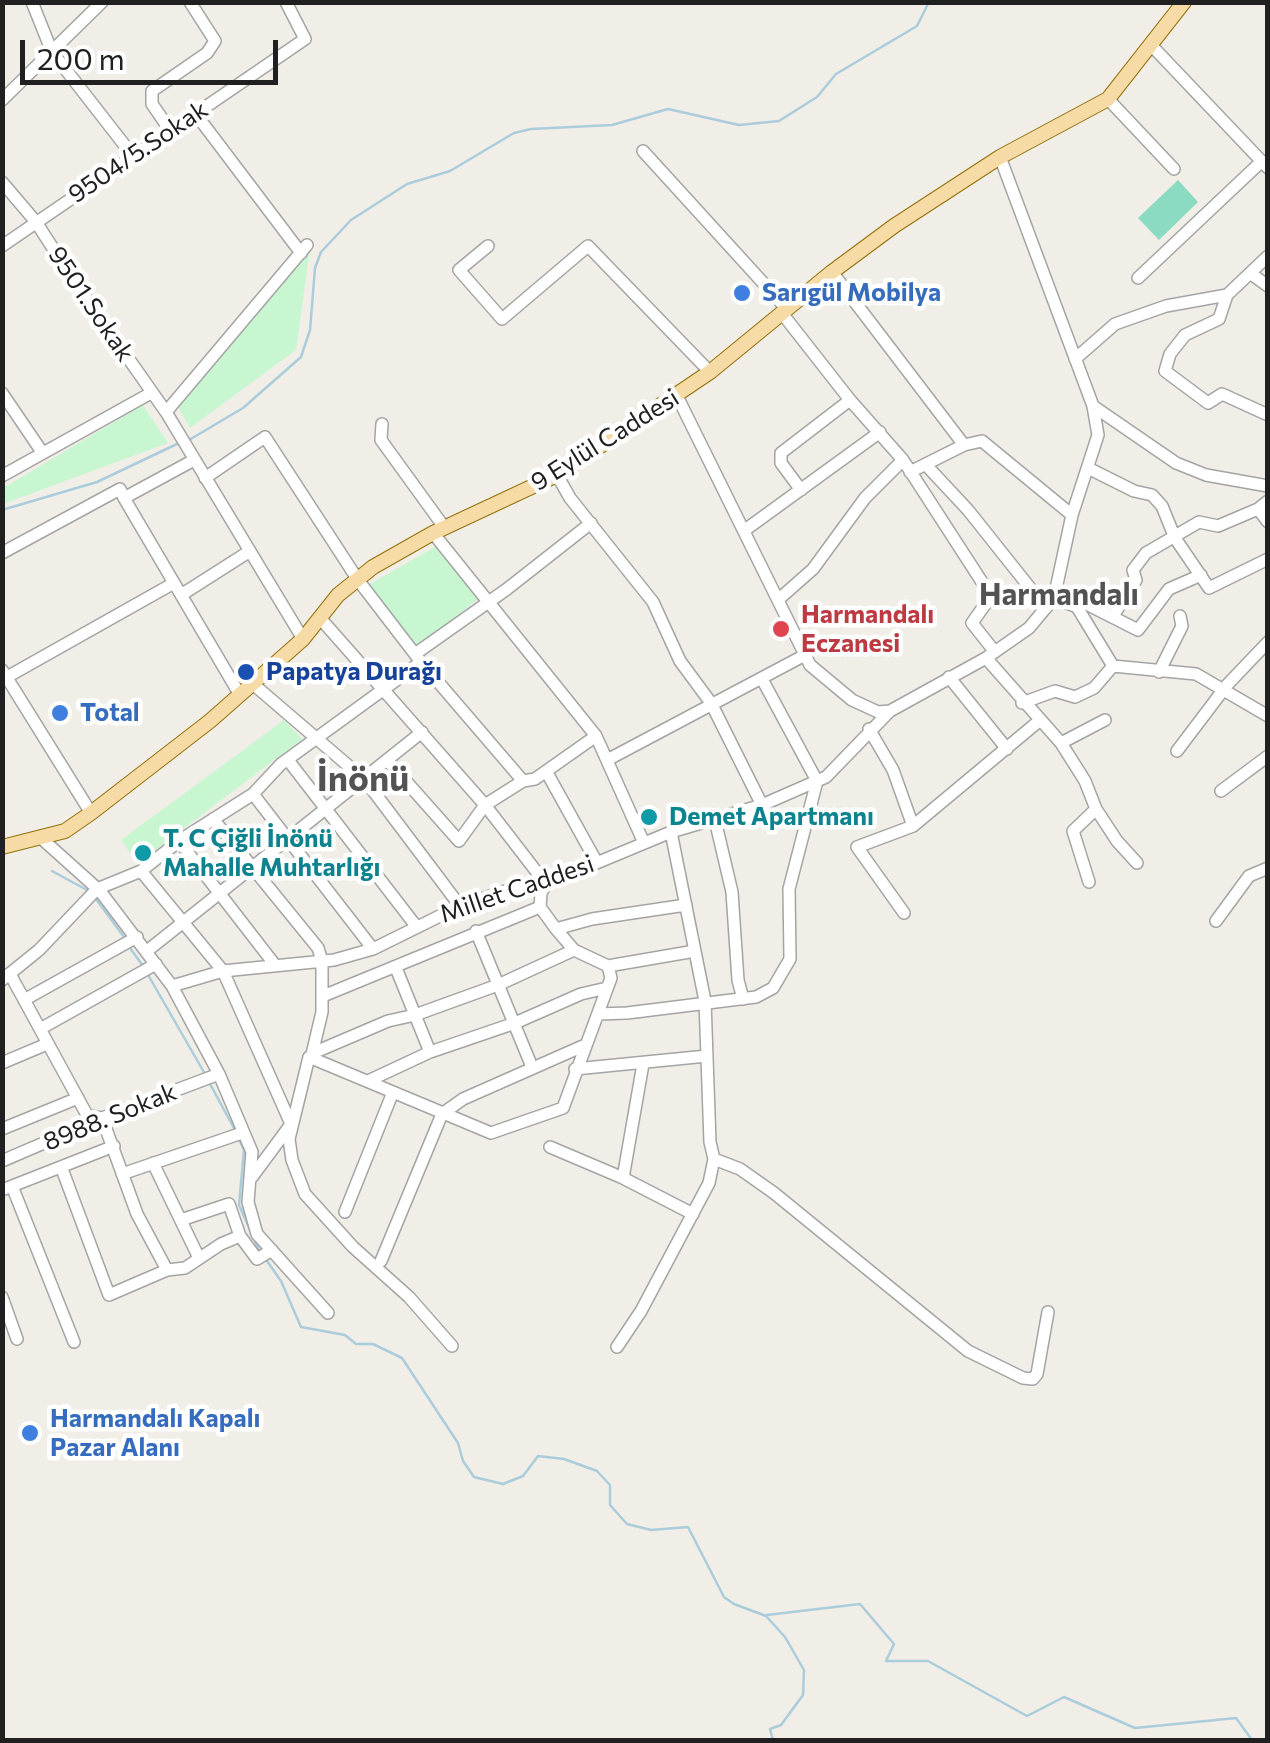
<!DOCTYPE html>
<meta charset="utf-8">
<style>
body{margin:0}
#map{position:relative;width:1270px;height:1743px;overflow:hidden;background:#f0eee7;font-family:Commissioner,sans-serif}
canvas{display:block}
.frame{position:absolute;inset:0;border:5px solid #202020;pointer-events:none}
.scale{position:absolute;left:20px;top:40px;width:258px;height:45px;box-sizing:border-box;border:5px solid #202020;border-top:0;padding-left:12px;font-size:30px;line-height:35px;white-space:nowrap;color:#202020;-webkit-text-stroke:8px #fff;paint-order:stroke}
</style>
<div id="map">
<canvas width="1270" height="1743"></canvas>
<div class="frame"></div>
<div class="scale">200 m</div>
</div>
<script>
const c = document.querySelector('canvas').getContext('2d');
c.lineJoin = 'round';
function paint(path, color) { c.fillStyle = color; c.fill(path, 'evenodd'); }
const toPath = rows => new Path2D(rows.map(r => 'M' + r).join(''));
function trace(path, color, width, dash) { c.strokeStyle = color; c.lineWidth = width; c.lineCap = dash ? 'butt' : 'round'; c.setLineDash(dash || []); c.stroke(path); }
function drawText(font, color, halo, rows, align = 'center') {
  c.font = font + ' Commissioner,sans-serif'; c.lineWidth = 9; c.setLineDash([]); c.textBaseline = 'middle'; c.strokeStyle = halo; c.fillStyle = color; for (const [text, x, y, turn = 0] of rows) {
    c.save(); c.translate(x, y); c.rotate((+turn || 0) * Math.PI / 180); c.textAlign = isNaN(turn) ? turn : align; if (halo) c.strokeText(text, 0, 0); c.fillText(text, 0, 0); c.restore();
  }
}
const park = toPath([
 [310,248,296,350,190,428,178,407],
 [143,405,168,443,3,504,3,488],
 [435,547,478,599,418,647,368,585],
 [284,720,302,739,138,863,121,840]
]);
const pitch = toPath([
 [1178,180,1198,202,1159,240,1138,218]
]);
const stream = toPath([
 [189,440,243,408,301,357,310,330,315,268,321,252,351,220,407,184,450,171,514,133,531,129,612,125,668,109,739,125,779,121,817,97,836,74,917,26,929,2],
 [2,510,97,482,177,444],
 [52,871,87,890],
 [96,899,124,937],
 [130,948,143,966],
 [147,973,205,1074],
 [209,1082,236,1132],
 [239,1139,244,1150,239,1205,259,1250],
 [267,1261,281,1281,301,1327,345,1335,356,1344,373,1344,402,1358,458,1443,463,1461,474,1477,503,1484,523,1476,538,1456,564,1459,597,1471,610,1485,610,1505,627,1524,651,1530,688,1527,724,1597,734,1604,766,1616,785,1637,804,1670,803,1695,781,1725,770,1729,773,1740],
 [767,1615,860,1604,894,1644,886,1661,928,1661,1027,1716,1064,1697,1135,1728,1236,1718,1252,1740]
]);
const minor = toPath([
 [32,2,52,52,133,156],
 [1152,46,1268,168],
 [1108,99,1174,169],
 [2,100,102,2],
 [195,113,301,253],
 [170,130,152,104,152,91,207,53,215,41,190,2],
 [643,151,786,308],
 [2,182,36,222,74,281,166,412,303,639],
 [2,246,305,39,286,2],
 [488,246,459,270,502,319,588,246,710,372],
 [832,272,964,445],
 [1250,273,1268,286],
 [1138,278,1262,161],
 [1227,295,1219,319,1185,335,1170,354,1165,371,1208,403,1222,394,1268,415],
 [781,312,850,400,903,460,991,596,972,623,995,652],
 [1075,359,1115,324,1166,306,1227,295,1268,256],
 [2,393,42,452],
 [677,396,810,665,852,700,878,712,890,711,986,658,1029,628,1054,598,1072,515,1098,435,1093,406,1000,157],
 [1093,406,1176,463,1206,475,1268,486],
 [166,412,307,245],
 [382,424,381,440,444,527],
 [194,460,124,498,240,695],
 [926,465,968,510,1046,608],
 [1090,469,1134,491,1152,495,1162,506,1175,538,1209,588,1268,559],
 [910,472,964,445,982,441,1072,515],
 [557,475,570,498,653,602,680,661,711,703,762,805],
 [2,476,151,393],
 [205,478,265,437,358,580,421,662,523,781],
 [801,490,781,463,781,453,850,400],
 [1268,501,1258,509,1268,522],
 [745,530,880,432],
 [433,533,596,736,644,843],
 [2,553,120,489,124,498],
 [1057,589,1138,630,1169,589,1201,575],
 [181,595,250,551],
 [1054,598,1077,607,1113,666,1196,674,1268,716],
 [779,599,813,569,865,498,903,460],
 [1113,616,1136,580,1133,570,1146,553,1199,522,1218,526,1258,509],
 [320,618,485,805,546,884,541,893,540,907,556,929,574,950,608,966,611,978,563,1108,491,1133,309,1057,289,1139,292,1160,305,1194,353,1247,409,1297,452,1346],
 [415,654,507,589,591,523],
 [986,658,1061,743],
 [2,670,91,813],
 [1159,672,1182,626,1180,616],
 [7,677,174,583],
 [949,677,1007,749],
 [253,684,365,780,460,906],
 [1022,703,1055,691,1075,697,1094,688,1113,666],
 [1105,720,1061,743,1085,781,1096,809,1117,841,1137,863],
 [869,729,893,770,913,826],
 [1177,751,1227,685,1268,642],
 [609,759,805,655],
 [288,760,416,926],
 [388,761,459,841,485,805,523,781,535,779,596,736],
 [546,771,596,861],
 [1221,791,1268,756],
 [253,794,373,949],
 [213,819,318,948,322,961,322,1012,312,1054],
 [715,820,732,892,738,980,743,999],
 [41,838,100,891,172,986,219,1074,252,1152,248,1202,257,1234,328,1313],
 [179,841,275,965],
 [141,871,223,971,291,1124],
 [1089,882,1073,831,1096,809],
 [904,913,857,847,913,826,1039,721],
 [1216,921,1249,876,1268,868],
 [556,929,592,919,686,905],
 [476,931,532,1067],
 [147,951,422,732],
 [608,966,695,951],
 [396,968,430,1052],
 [10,974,87,1115,102,1118,137,1214,167,1270],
 [2,980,39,950,97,889,141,871,179,841,253,794,281,764,421,662],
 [172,986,223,971,334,960,373,949,460,906,524,885,546,884,671,832,762,805,826,777,890,711],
 [323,996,540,907],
 [24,1000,137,937],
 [598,1014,627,1013,756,997,773,988,790,959,789,889,817,781,762,679],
 [40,1029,156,964],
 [313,1053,388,1021,415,1015,498,985,574,950],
 [2,1063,47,1044],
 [575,1069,707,1056],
 [368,1081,430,1052,515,1023,581,994,607,988],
 [2,1129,78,1098],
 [550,1147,623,1178,693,1214],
 [714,1159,740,1169,774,1193,968,1351,1023,1378,1033,1379,1037,1374,1048,1312],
 [2,1161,102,1118,219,1074],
 [153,1163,199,1258],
 [62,1169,109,1295,167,1270,185,1268,221,1244,240,1236],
 [122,1174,242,1133],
 [252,1177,289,1127],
 [623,1178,643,1064],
 [12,1186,74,1342],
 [2,1190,114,1146],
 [345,1212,393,1092],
 [181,1220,229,1204,240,1236,257,1259,272,1250],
 [381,1261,442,1114,463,1099,583,1046],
 [2,1297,17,1339],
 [617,1347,641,1311,709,1183,714,1159,710,1142,705,1001,671,832]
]);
const major = toPath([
 [2,847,65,831,91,813,210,721,268,670,303,639,338,595,373,567,433,533,557,475,710,372,832,272,894,226,1000,157,1108,99,1184,2]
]);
const markers = [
 [742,293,10,"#3f7fe0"],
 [781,629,10,"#e0444e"],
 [246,672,10,"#1a4fb4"],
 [60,713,10,"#3f7fe0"],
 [649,817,10,"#0f9aa8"],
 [143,853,10,"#0f9aa8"],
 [30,1433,10,"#3f7fe0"]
];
const streetNames = [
 ["9504/5.Sokak",138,152,-34],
 ["9501.Sokak",91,304,56],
 ["9 Eylül Caddesi",605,440,-32],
 ["Millet Caddesi",517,889,-19],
 ["8988. Sokak",110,1117,-22]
];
const shopNames = [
 ["Sarıgül Mobilya",762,293],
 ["Total",80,713],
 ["Harmandalı Kapalı",50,1419],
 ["Pazar Alanı",50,1448]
];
const healthNames = [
 ["Harmandalı",801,615],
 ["Eczanesi",801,644]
];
const transitNames = [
 ["Papatya Durağı",266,672]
];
const cultureNames = [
 ["Demet Apartmanı",669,817],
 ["T. C Çiğli İnönü",163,839],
 ["Mahalle Muhtarlığı",163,868]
];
const quarterNames = [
 ["Harmandalı",1059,595]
];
const districtNames = [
 ["İnönü",363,779]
];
paint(park, '#c8f6d0');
paint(pitch, '#8bdac2');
trace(stream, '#abccdb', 2.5);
trace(minor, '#a4a4a4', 14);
trace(major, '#93710a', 16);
trace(minor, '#fff', 11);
trace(major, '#f6dba6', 14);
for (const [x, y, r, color] of markers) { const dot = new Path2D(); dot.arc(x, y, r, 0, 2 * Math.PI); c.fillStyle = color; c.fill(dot); trace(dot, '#fff', 4); }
drawText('25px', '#202020', '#fff', streetNames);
drawText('bold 25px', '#366cbe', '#fff', shopNames, 'left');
drawText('bold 25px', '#be3a42', '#fff', healthNames, 'left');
drawText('bold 25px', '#164399', '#fff', transitNames, 'left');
drawText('bold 25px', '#0d838f', '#fff', cultureNames, 'left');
drawText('bold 30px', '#535353', '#fff', quarterNames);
drawText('bold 35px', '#535353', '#fff', districtNames);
</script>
